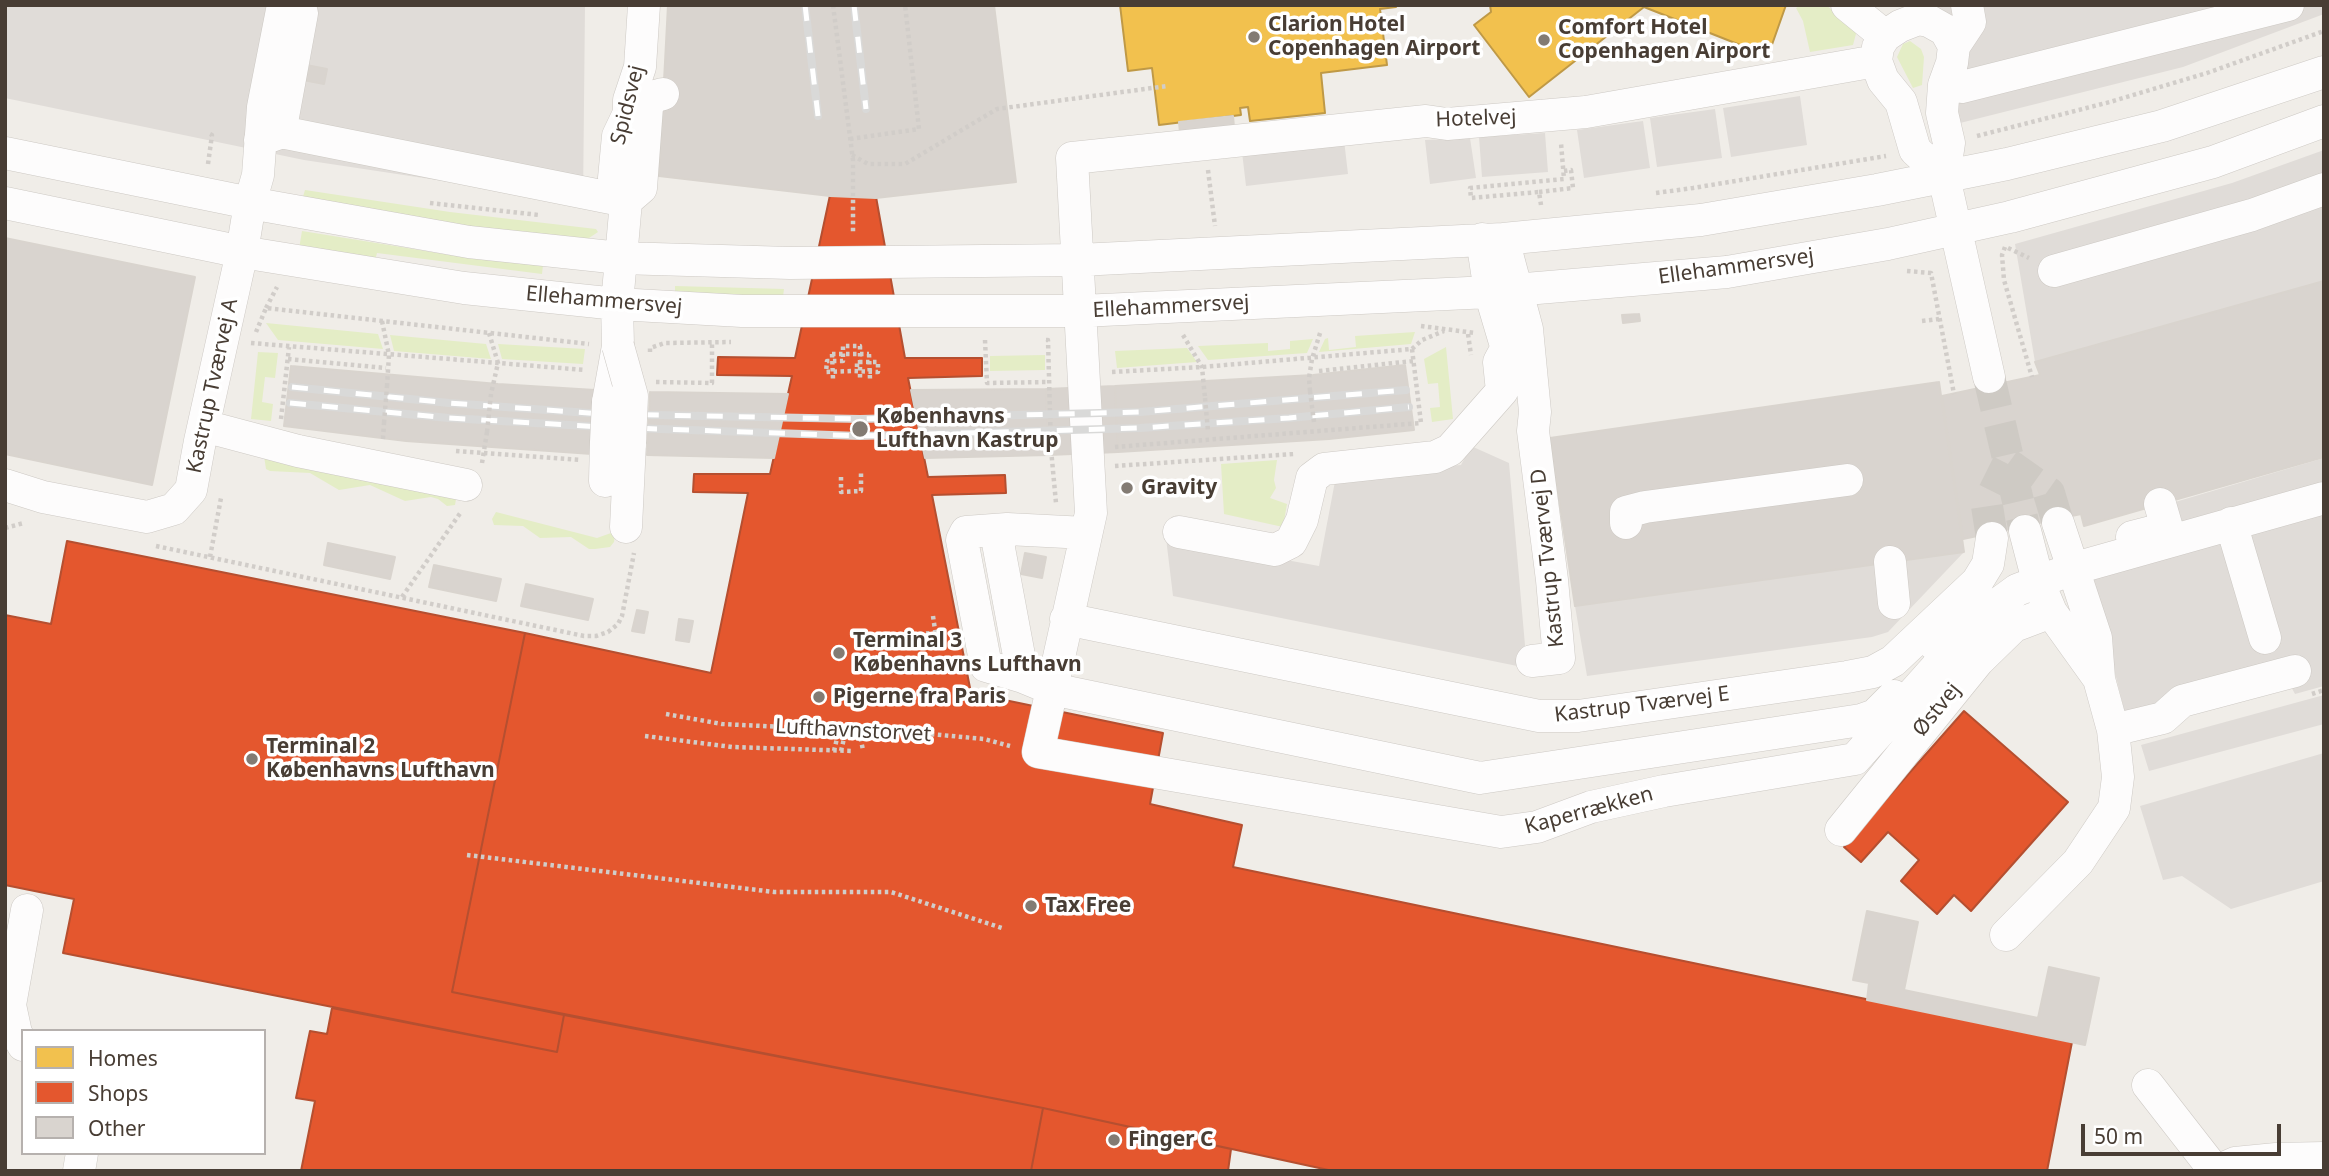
<!DOCTYPE html>
<meta charset="utf-8">
<style>
body{margin:0}
#map{position:relative;width:2329px;height:1176px;overflow:hidden;background:#f0ede8;font-family:"Noto Sans",sans-serif}
canvas{display:block}
.frame{position:absolute;inset:0;border:7px solid #483d34;pointer-events:none}
.legend{position:absolute;left:21px;top:1029px;width:245px;height:126px;box-sizing:border-box;background:#fff;border:2px solid #b6b1ae;margin:0;padding:9px 12px;list-style:none;font-size:21px;color:#483d34}
.legend li{display:flex;align-items:center;gap:14px;height:35px}
.legend b{width:35px;border:2px solid #b6b1ae}
.scale{position:absolute;left:2081px;top:1124px;width:200px;height:32px;box-sizing:border-box;border:4px solid #483d34;border-top:0;padding-left:9px;font-size:21px;line-height:24px;white-space:nowrap;color:#483d34;-webkit-text-stroke:5px #fff;paint-order:stroke}
</style>
<div id="map">
<canvas width="2329" height="1176"></canvas>
<div class="frame"></div>
<ul class="legend">
<li><b style="height:19px;background:#f2c14e"></b>Homes</li>
<li><b style="height:19px;background:#e4572e"></b>Shops</li>
<li><b style="height:19px;background:#d9d4cf"></b>Other</li>
</ul>
<div class="scale">50 m</div>
</div>
<script>
const c = document.querySelector('canvas').getContext('2d');
c.lineJoin = 'round';
function paint(path, color) { c.fillStyle = color; c.fill(path, 'evenodd'); }
const toPath = rows => new Path2D(rows.map(r => 'M' + r).join(''));
function trace(path, color, width, dash) { c.strokeStyle = color; c.lineWidth = width; c.lineCap = dash ? 'butt' : 'round'; c.setLineDash(dash || []); c.stroke(path); }
function drawText(font, color, halo, rows, align = 'center') {
  c.font = font + ' "Noto Sans",sans-serif'; c.lineWidth = 7; c.setLineDash([]); c.textBaseline = 'middle'; c.strokeStyle = halo; c.fillStyle = color; for (const [text, x, y, turn = 0] of rows) {
    c.save(); c.translate(x, y); c.rotate((+turn || 0) * Math.PI / 180); c.textAlign = isNaN(turn) ? turn : align; if (halo) c.strokeText(text, 0, 0); c.fillText(text, 0, 0); c.restore();
  }
}
const green = toPath([
 [1801,5,1826,5,1857,30,1853,45,1810,52,1803,21,1796,8],
 [1910,41,1921,49,1924,57,1922,85,1913,88,1897,57,1903,44],
 [305,190,450,212,596,229,598,232,589,238,576,240,448,224,302,200],
 [302,231,457,256,543,265,542,274,377,253,375,261,299,249],
 [675,286,784,289,783,297,675,295],
 [266,323,378,334,383,349,278,340],
 [1415,332,1411,344,1319,352,1325,339,1328,338,1329,350,1356,347,1355,336],
 [390,335,486,344,491,359,394,351],
 [1313,339,1307,353,1208,360,1198,346,1268,343,1268,351,1290,349,1290,341],
 [498,344,585,349,583,364,502,359],
 [1446,347,1453,419,1432,422,1430,408,1440,407,1438,383,1428,384,1424,359],
 [1187,348,1197,362,1117,368,1115,351],
 [258,352,278,353,275,378,265,377,262,402,273,404,271,421,251,419],
 [1045,355,1045,370,990,371,990,356],
 [264,456,457,494,455,505,447,506,438,499,431,497,405,501,370,485,339,490,310,473,270,471,266,469],
 [1277,460,1274,480,1276,488,1270,498,1287,504,1283,527,1224,514,1221,464],
 [496,512,597,538,611,533,616,527,614,542,610,547,595,549,589,549,571,537,540,538,523,526,494,525,492,519]
]);
const parking = toPath([
 [5,5,585,5,583,202,304,160,5,98],
 [1920,5,2324,5,2324,14,2183,67,1956,124,1951,101,1966,44],
 [1800,96,1807,145,1731,157,1723,108],
 [1715,109,1722,158,1657,167,1650,118],
 [1643,121,1650,168,1584,178,1577,130],
 [1545,133,1548,172,1482,177,1479,137],
 [1470,138,1476,178,1430,184,1425,140],
 [1344,140,1348,174,1246,186,1242,152],
 [2324,150,2324,281,2035,362,2015,244,2232,183],
 [1471,446,1509,463,1527,668,1173,596,1166,538,1319,566,1336,476,1461,465],
 [2324,458,2324,686,2295,694,2280,666,2268,673,2125,713,2090,573,2165,505],
 [1964,552,1888,632,1872,637,1587,676,1575,606],
 [2324,695,2324,724,2149,771,2141,745],
 [2324,753,2324,881,2231,909,2182,876,2163,880,2140,806]
]);
const homes = toPath([
 [1120,5,1396,5,1396,7,1380,9,1387,65,1321,73,1325,113,1250,121,1248,107,1240,108,1241,115,1159,125,1152,68,1128,71,1120,5],
 [1490,5,1786,5,1768,56,1644,7,1529,97,1474,25,1491,12,1490,5]
]);
const shops = toPath([
 [853,160,864,163,871,169,905,358,982,358,982,376,908,378,928,477,1005,475,1006,493,932,495,971,693,1163,733,1150,804,1242,825,1233,867,2072,1042,2047,1171,1333,1171,1043,1108,452,992,525,633,711,673,748,493,693,492,694,474,770,474,792,376,717,375,718,357,795,358,835,172,841,162,853,160],
 [67,541,525,633,452,992,564,1015,557,1052,63,953,74,899,5,885,5,615,51,624,67,541],
 [1964,711,2068,802,1971,911,1954,895,1937,914,1901,881,1919,860,1888,832,1861,862,1844,847,1964,711],
 [332,1008,557,1052,564,1015,1043,1108,1031,1171,301,1171,315,1101,296,1098,310,1031,327,1034,332,1008],
 [1043,1108,1231,1149,1228,1171,1031,1171,1043,1108]
]);
const building = toPath([
 [668,5,994,5,1016,182,876,198,830,196,659,176,668,5],
 [301,64,327,69,324,84,298,79,301,64],
 [1233,116,1236,149,1182,156,1179,122,1233,116],
 [5,238,195,277,152,485,5,454,5,238],
 [2324,281,2324,457,2084,526,2081,514,1963,539,1942,396,2040,375,2035,362,2324,281],
 [1639,314,1640,321,1623,323,1622,315,1639,314],
 [1405,365,1414,430,1329,439,1118,452,1115,386,1313,375,1405,365],
 [291,366,498,384,595,390,592,454,406,441,284,426,291,366],
 [1939,382,1964,552,1575,606,1550,438,1939,382],
 [1115,386,1118,452,1049,455,1046,389,1115,386],
 [1046,389,1049,455,925,458,911,390,1046,389],
 [650,392,788,394,774,458,647,455,650,392],
 [328,543,395,557,390,579,324,565,328,543],
 [1025,553,1046,557,1042,578,1021,574,1025,553],
 [434,565,501,579,496,601,429,587,434,565],
 [526,584,593,599,588,620,521,606,526,584],
 [637,610,648,612,644,633,632,631,637,610],
 [679,619,693,621,689,642,676,640,679,619],
 [1867,911,1918,922,1904,990,2038,1018,2049,967,2099,978,2085,1045,1867,1000,1869,983,1853,980,1867,911]
]);
const minorTunnel = toPath([
 [1989,377,2025,531],
 [2008,464,2049,493,2058,523],
 [1992,538,1987,506,2008,464]
]);
const path = toPath([
 [833,5,853,160,853,234],
 [1977,136,2110,102,2207,73,2324,31],
 [850,139,919,129,905,5],
 [852,155,868,164,905,164,997,109,1167,86],
 [208,164,212,135,208,133],
 [1208,170,1215,226],
 [1539,192,1573,188,1571,170,1564,171],
 [1656,193,1693,188,1886,156],
 [430,203,539,215],
 [1541,205,1539,192,1471,198,1470,188,1564,179,1561,143],
 [2005,247,2002,255,2004,280,2032,377],
 [2008,248,2029,258],
 [1907,271,1931,273,1954,394],
 [266,308,277,287],
 [382,321,389,355,387,386],
 [1922,321,1939,319],
 [1421,326,1475,333],
 [256,332,266,308,589,344],
 [489,333,498,363,491,394],
 [1468,334,1471,355],
 [1183,335,1202,367,1205,398],
 [985,340,987,383,1049,382],
 [1046,340,1048,340,1051,449,1056,503],
 [251,343,585,370],
 [1412,349,1422,340,1444,331],
 [650,352,650,348,665,343,731,342],
 [832,354,833,379],
 [869,354,870,379],
 [288,359,386,368],
 [857,367,857,362,878,362,878,372,852,371,826,372,827,361,843,361,843,346,860,346,860,379],
 [1319,371,1413,361],
 [1112,372,1202,367,1412,349,1421,423,1115,447],
 [656,382,712,383,712,342],
 [1310,391,1309,378,1312,359,1321,330],
 [281,419,289,347],
 [383,439,384,423],
 [456,451,580,460],
 [482,463,487,432],
 [1115,466,1295,454],
 [841,477,841,492,861,491,861,472],
 [5,528,24,523],
 [156,546,584,636,596,636,608,632,618,624,622,616,634,553],
 [210,557,221,498],
 [402,597,461,512],
 [933,616,937,644],
 [919,634,935,633],
 [2312,694,2324,690],
 [666,714,722,724,930,734,984,739,1010,746],
 [859,731,863,750],
 [645,736,732,747,853,751],
 [834,751,839,730],
 [841,751,846,730],
 [467,855,774,892,891,892,1002,928]
]);
const minor = toPath([
 [1847,5,1885,36],
 [1967,5,1970,22,1954,46,1952,63,1944,85,1942,113,1949,143,1944,177,1989,377],
 [1876,61,1586,112,1447,124,1426,121,1072,158,1091,513,1038,752,1501,832,1537,827,1591,807,1664,791,1855,759,1984,614,2017,590,2072,569,2324,498],
 [1962,87,2288,5],
 [280,133,302,13],
 [260,140,280,133,286,133,626,201],
 [5,153,250,203,469,242,620,258,790,263,1079,260,1503,239,1701,220,1877,190,2007,164,2162,126,2324,72],
 [1944,177,1915,150,1901,102,1883,80,1876,61,1878,47,1885,36,1900,26,1918,19,1929,21,1945,30,1954,46],
 [626,201,641,188,647,107,652,97,663,94],
 [5,203,242,252,464,288,617,304,742,311,1081,311,1490,292,1727,272,1888,244,2010,217,2213,162,2324,121],
 [1482,239,1490,292,1512,366],
 [1503,239,1527,329,1535,412,1533,431,1552,580,1559,658,1532,661],
 [2054,271,2252,215,2324,189],
 [608,402,618,346,617,304,626,201,614,178,618,136,629,113,629,100,640,67,644,5],
 [204,426,298,451,466,485],
 [605,481,606,442],
 [5,485,43,497,147,517,174,509,191,490,200,441,242,252,250,203,258,175,263,107,283,5],
 [1626,523,1626,512,1645,507,1847,480],
 [2058,523,2096,638,2099,678],
 [2231,523,2265,638],
 [626,527,630,443],
 [1007,529,966,532,962,540,986,666,1023,677],
 [1179,532,1275,550,1291,542,1302,520,1312,478,1324,469,1435,457,1450,450,1502,391,1499,362,1506,349],
 [1086,533,1007,529,998,543,1023,677,1052,689,1480,778,1861,720,1875,715,1894,696],
 [2132,537,2167,528,2160,504],
 [1890,562,1894,603],
 [1066,619,1539,716,1578,716,1847,677,1873,672,1893,661,1977,582,1988,564,1992,538],
 [1935,645,1977,582],
 [2113,730,2163,718,2182,701,2295,671],
 [1841,830,1978,661,2014,626,2051,612],
 [2006,935,2078,862,2114,808,2118,777,2113,730,2099,679,2051,612,2038,581,2025,531],
 [23,1045,16,1033,10,1005,27,910],
 [2148,1085,2215,1171],
 [79,1171,82,1153],
 [2217,1171,2235,1163,2276,1159,2324,1158]
]);
const rail = toPath([
 [805,5,818,116],
 [854,5,866,109],
 [292,387,449,403,603,414,860,419,1140,412,1406,390],
 [290,403,449,418,603,427,860,436,1140,428,1289,418,1409,407]
]);
const pathBridge = toPath([
 [832,354,869,354],
 [1310,391,1314,422],
 [1205,398,1208,431],
 [384,423,387,386],
 [487,432,491,394]
]);
const minorBridge = toPath([
 [618,346,632,396,630,443],
 [606,442,608,402]
]);
const markers = [
 [1254,37,7,"#837b73"],
 [1544,40,7,"#837b73"],
 [860,429,9,"#837b73"],
 [1127,488,7,"#837b73"],
 [839,653,7,"#837b73"],
 [819,697,7,"#837b73"],
 [252,759,7,"#837b73"],
 [1031,906,7,"#837b73"],
 [1114,1140,7,"#837b73"]
];
const poiNames = [
 ["Clarion Hotel",1268,25],
 ["Copenhagen Airport",1268,49],
 ["Comfort Hotel",1558,28],
 ["Copenhagen Airport",1558,52],
 ["Københavns",876,417],
 ["Lufthavn Kastrup",876,441],
 ["Gravity",1141,488],
 ["Terminal 3",853,641],
 ["Københavns Lufthavn",853,665],
 ["Pigerne fra Paris",833,697],
 ["Terminal 2",266,747],
 ["Københavns Lufthavn",266,771],
 ["Tax Free",1045,906],
 ["Finger C",1128,1140]
];
const streetNames = [
 ["Spidsvej",628,105,-76],
 ["Hotelvej",1476,119,-2],
 ["Ellehammersvej",1736,267,-8],
 ["Ellehammersvej",604,301,5],
 ["Ellehammersvej",1171,307,-3],
 ["Kastrup Tværvej A",213,386,-78],
 ["Kastrup Tværvej D",1548,558,-96],
 ["Kastrup Tværvej E",1642,705,-7],
 ["Østvej",1937,710,-51],
 ["Lufthavnstorvet",853,731,3],
 ["Kaperrækken",1589,811,-15]
];
paint(green, '#e4edc6');
paint(parking, '#e0dcd8');
paint(homes, '#f2c14e');
trace(homes, '#bf9946', 2);
paint(shops, '#e4572e');
trace(shops, '#b54f30', 2);
paint(building, '#d9d4cf');
trace(building, '#d9d4ce', 2);
trace(minorTunnel, '#cecac4', 32, [32, 16]);
trace(minor, '#cdc9c4', 33);
trace(path, '#d1cdc9', 4.5, [3.5, 3.5]);
trace(minor, '#fdfcfc', 32);
trace(rail, '#d9d9d8', 8);
trace(rail, '#fff', 5, [16]);
trace(minorBridge, '#cdc9c4', 33, []);
trace(pathBridge, '#d1cdc9', 4.5, [3.5, 3.5]);
trace(minorBridge, '#fdfcfc', 32);
for (const [x, y, r, color] of markers) { const dot = new Path2D(); dot.arc(x, y, r, 0, 2 * Math.PI); c.fillStyle = color; c.fill(dot); trace(dot, '#fff', 2.5); }
drawText('bold 21px', '#483d34', '#fff', poiNames, 'left');
drawText('21px', '#483d34', '#fff', streetNames);
</script>
